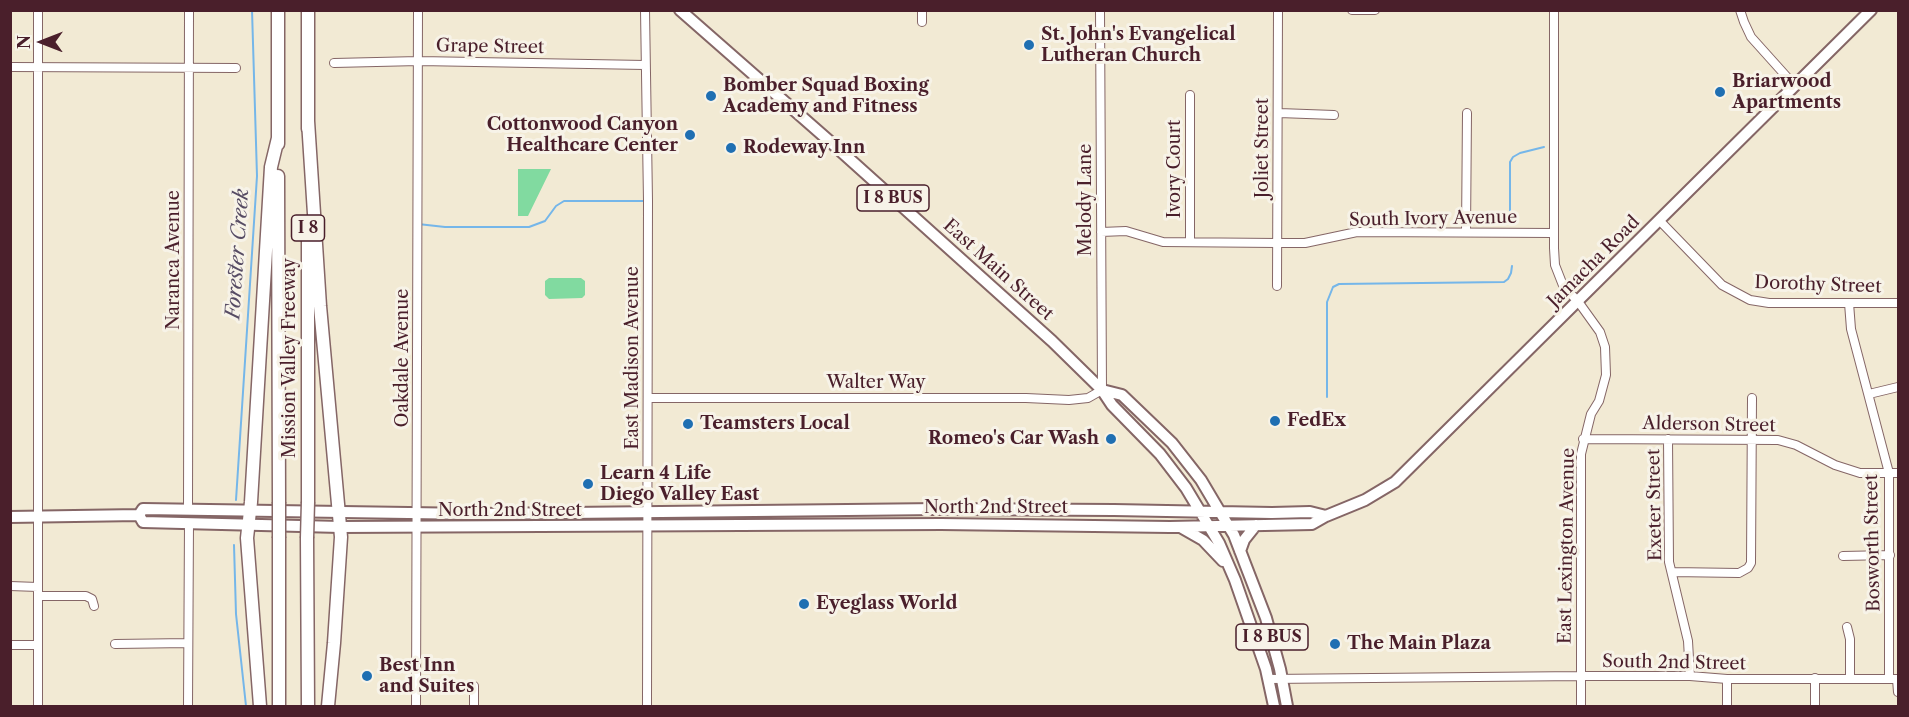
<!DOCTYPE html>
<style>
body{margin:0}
#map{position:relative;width:1909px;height:717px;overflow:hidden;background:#f2ead4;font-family:"Libre Caslon Text",serif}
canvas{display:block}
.frame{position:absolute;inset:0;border:12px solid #4a1f2b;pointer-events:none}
.north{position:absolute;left:12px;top:12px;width:60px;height:60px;-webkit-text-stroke:4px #f7f3e8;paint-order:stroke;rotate:270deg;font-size:16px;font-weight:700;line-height:24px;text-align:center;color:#4a1f2b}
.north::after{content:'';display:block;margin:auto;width:21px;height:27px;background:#4a1f2b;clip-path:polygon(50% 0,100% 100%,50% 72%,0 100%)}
</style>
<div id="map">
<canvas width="1909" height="717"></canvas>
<div class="frame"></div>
<div class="north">N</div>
</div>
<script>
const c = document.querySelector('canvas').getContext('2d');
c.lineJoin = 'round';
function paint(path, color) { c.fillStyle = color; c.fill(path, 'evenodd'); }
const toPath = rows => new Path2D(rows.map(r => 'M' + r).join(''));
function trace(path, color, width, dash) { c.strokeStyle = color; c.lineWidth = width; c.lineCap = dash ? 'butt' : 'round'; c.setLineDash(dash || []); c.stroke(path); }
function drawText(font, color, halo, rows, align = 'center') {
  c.font = font + ' "Libre Caslon Text",serif'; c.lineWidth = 6; c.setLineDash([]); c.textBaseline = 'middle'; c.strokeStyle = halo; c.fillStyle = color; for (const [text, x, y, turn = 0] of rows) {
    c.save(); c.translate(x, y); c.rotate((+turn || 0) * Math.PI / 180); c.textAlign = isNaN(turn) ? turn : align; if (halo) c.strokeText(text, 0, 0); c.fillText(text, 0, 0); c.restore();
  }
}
const green = toPath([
 [518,169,551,169,528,216,518,216],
 [549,278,581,278,585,281,585,295,582,298,549,299,545,295,545,281]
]);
const stream = toPath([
 [1510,220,1510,162,1513,157,1520,153,1544,147],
 [418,224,445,227,529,227,545,221,556,206,564,201,645,201],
 [1327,397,1327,302,1333,287,1339,284,1504,282,1508,279,1511,273,1512,266],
 [236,500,257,176,252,10],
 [234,545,236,614,246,706]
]);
const minor = toPath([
 [645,10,648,201,647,706],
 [922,10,922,22],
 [1352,10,1375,10],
 [1554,10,1554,248,1555,265,1564,288,1577,300,1600,332,1605,347,1606,375,1599,401,1591,414,1581,454,1581,706],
 [1740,10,1744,22,1751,37,1795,86],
 [334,63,419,61,645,65],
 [10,67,236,68],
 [1190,95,1190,242],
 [1279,113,1334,115],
 [1659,220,1722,285,1750,300,1769,303,1898,303],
 [1101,232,1126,231,1163,242,1277,243,1305,243,1357,232,1554,233],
 [1466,232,1467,113],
 [1277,286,1278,10],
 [1849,303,1851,329,1889,473,1889,679],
 [1869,394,1898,387],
 [648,398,1026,398,1069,400,1088,398,1102,390,1100,10],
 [1583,439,1778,440,1796,445,1835,465,1860,473,1898,473],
 [1668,439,1669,562,1688,641,1690,676],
 [188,510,189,10],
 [1843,556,1890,555],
 [1672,572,1739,573,1748,568,1751,563,1752,398],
 [10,586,38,587],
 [38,596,86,596,92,599,94,606],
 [1847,627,1850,639,1850,679],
 [115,644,188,643],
 [10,645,38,645],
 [1815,678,1815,706],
 [1269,679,1581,676,1690,676,1727,679,1898,679],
 [1897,679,1898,692],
 [38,706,38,10],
 [188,706,189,523],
 [416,706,418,10],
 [474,706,474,686],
 [1727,706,1727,679]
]);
const major = toPath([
 [680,10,835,146,1052,341,1102,390,1112,405,1160,454,1186,488,1219,543,1235,580,1266,669,1274,706],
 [1102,390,1122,395,1172,443,1201,480,1220,512,1234,535,1266,618,1280,669,1287,706],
 [139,515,143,522,340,527,941,524,1170,527,1312,524,1326,516,1365,500,1395,482,1871,10],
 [10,517,139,515,143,509,475,514,940,509,1114,510,1272,513,1310,512,1326,516],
 [1182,528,1203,540,1223,561],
 [1240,551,1244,540,1256,525]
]);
const highway = toPath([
 [308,121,320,306,341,537,334,643,328,706],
 [308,129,308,10],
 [278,144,278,10],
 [278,176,279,502],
 [308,502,308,224],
 [279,538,279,706],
 [307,538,308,706],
 [260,706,247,538,251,502,271,167,278,138]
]);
const highwayBridge = toPath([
 [279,538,279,502],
 [307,538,308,502]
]);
const markers = [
 [1029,45,6,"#1f6fb2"],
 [1720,92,6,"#1f6fb2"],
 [711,96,6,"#1f6fb2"],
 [690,135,6,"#1f6fb2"],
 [731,148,6,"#1f6fb2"],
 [1275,421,6,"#1f6fb2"],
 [688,424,6,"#1f6fb2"],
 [1111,439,6,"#1f6fb2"],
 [588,484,6,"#1f6fb2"],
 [804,604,6,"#1f6fb2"],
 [1335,644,6,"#1f6fb2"],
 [367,676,6,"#1f6fb2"]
];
const shields = [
 [893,198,72],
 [308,228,33],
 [1272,637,72]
];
const shieldNames = [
 ["I 8 BUS",893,198],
 ["I 8",308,228],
 ["I 8 BUS",1272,637]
];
const poiNames = [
 ["St. John's Evangelical",1041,35],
 ["Lutheran Church",1041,56],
 ["Briarwood",1732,82],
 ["Apartments",1732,103],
 ["Bomber Squad Boxing",723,86],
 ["Academy and Fitness",723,107],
 ["Cottonwood Canyon",678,125,"right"],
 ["Healthcare Center",678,146,"right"],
 ["Rodeway Inn",743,148],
 ["FedEx",1287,421],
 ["Teamsters Local",700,424],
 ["Romeo's Car Wash",1099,439,"right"],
 ["Learn 4 Life",600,474],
 ["Diego Valley East",600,495],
 ["Eyeglass World",816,604],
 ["The Main Plaza",1347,644],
 ["Best Inn",379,666],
 ["and Suites",379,687]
];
const streetNames = [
 ["Grape Street",490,47,1],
 ["Joliet Street",1263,148,-90],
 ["Ivory Court",1175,169,-90],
 ["Melody Lane",1086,200,-90],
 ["South Ivory Avenue",1433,219,-1],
 ["Naranca Avenue",174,260,-90],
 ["Jamacha Road",1594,262,-45],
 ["East Main Street",998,270,42],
 ["Dorothy Street",1818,285,2],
 ["Mission Valley Freeway",290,358,-90],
 ["Oakdale Avenue",403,358,-90],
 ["East Madison Avenue",633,358,-90],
 ["Walter Way",876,383],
 ["Alderson Street",1709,425,1],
 ["Exeter Street",1655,505,-91],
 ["North 2nd Street",996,508],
 ["North 2nd Street",510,511],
 ["Bosworth Street",1873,543,-91],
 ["East Lexington Avenue",1567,546,-89],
 ["South 2nd Street",1674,663,1]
];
const waterNames = [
 ["Forester Creek",238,254,-86]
];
paint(green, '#81daa0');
trace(stream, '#75b6e9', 2);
trace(minor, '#856666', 10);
trace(major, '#856666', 14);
trace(highway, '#856666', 15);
trace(minor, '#fff', 8);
trace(major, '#fff', 10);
trace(highway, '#fff', 12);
trace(highwayBridge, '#856666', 15, []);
trace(highwayBridge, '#fff', 12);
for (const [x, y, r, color] of markers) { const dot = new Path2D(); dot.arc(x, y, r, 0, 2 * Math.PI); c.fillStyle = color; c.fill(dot); trace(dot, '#f7f3e8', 2); }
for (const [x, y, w] of shields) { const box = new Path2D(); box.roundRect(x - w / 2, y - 13, w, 26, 4.5); c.fillStyle = '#f7f3e8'; c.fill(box); trace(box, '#4a1f2b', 1.5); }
drawText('bold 16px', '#4a1f2b', null, shieldNames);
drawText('bold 18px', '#4a1f2b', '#f7f3e8', poiNames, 'left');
drawText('18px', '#4a1f2b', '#f7f3e8', streetNames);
drawText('italic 20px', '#574c64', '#f7f3e8', waterNames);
</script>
